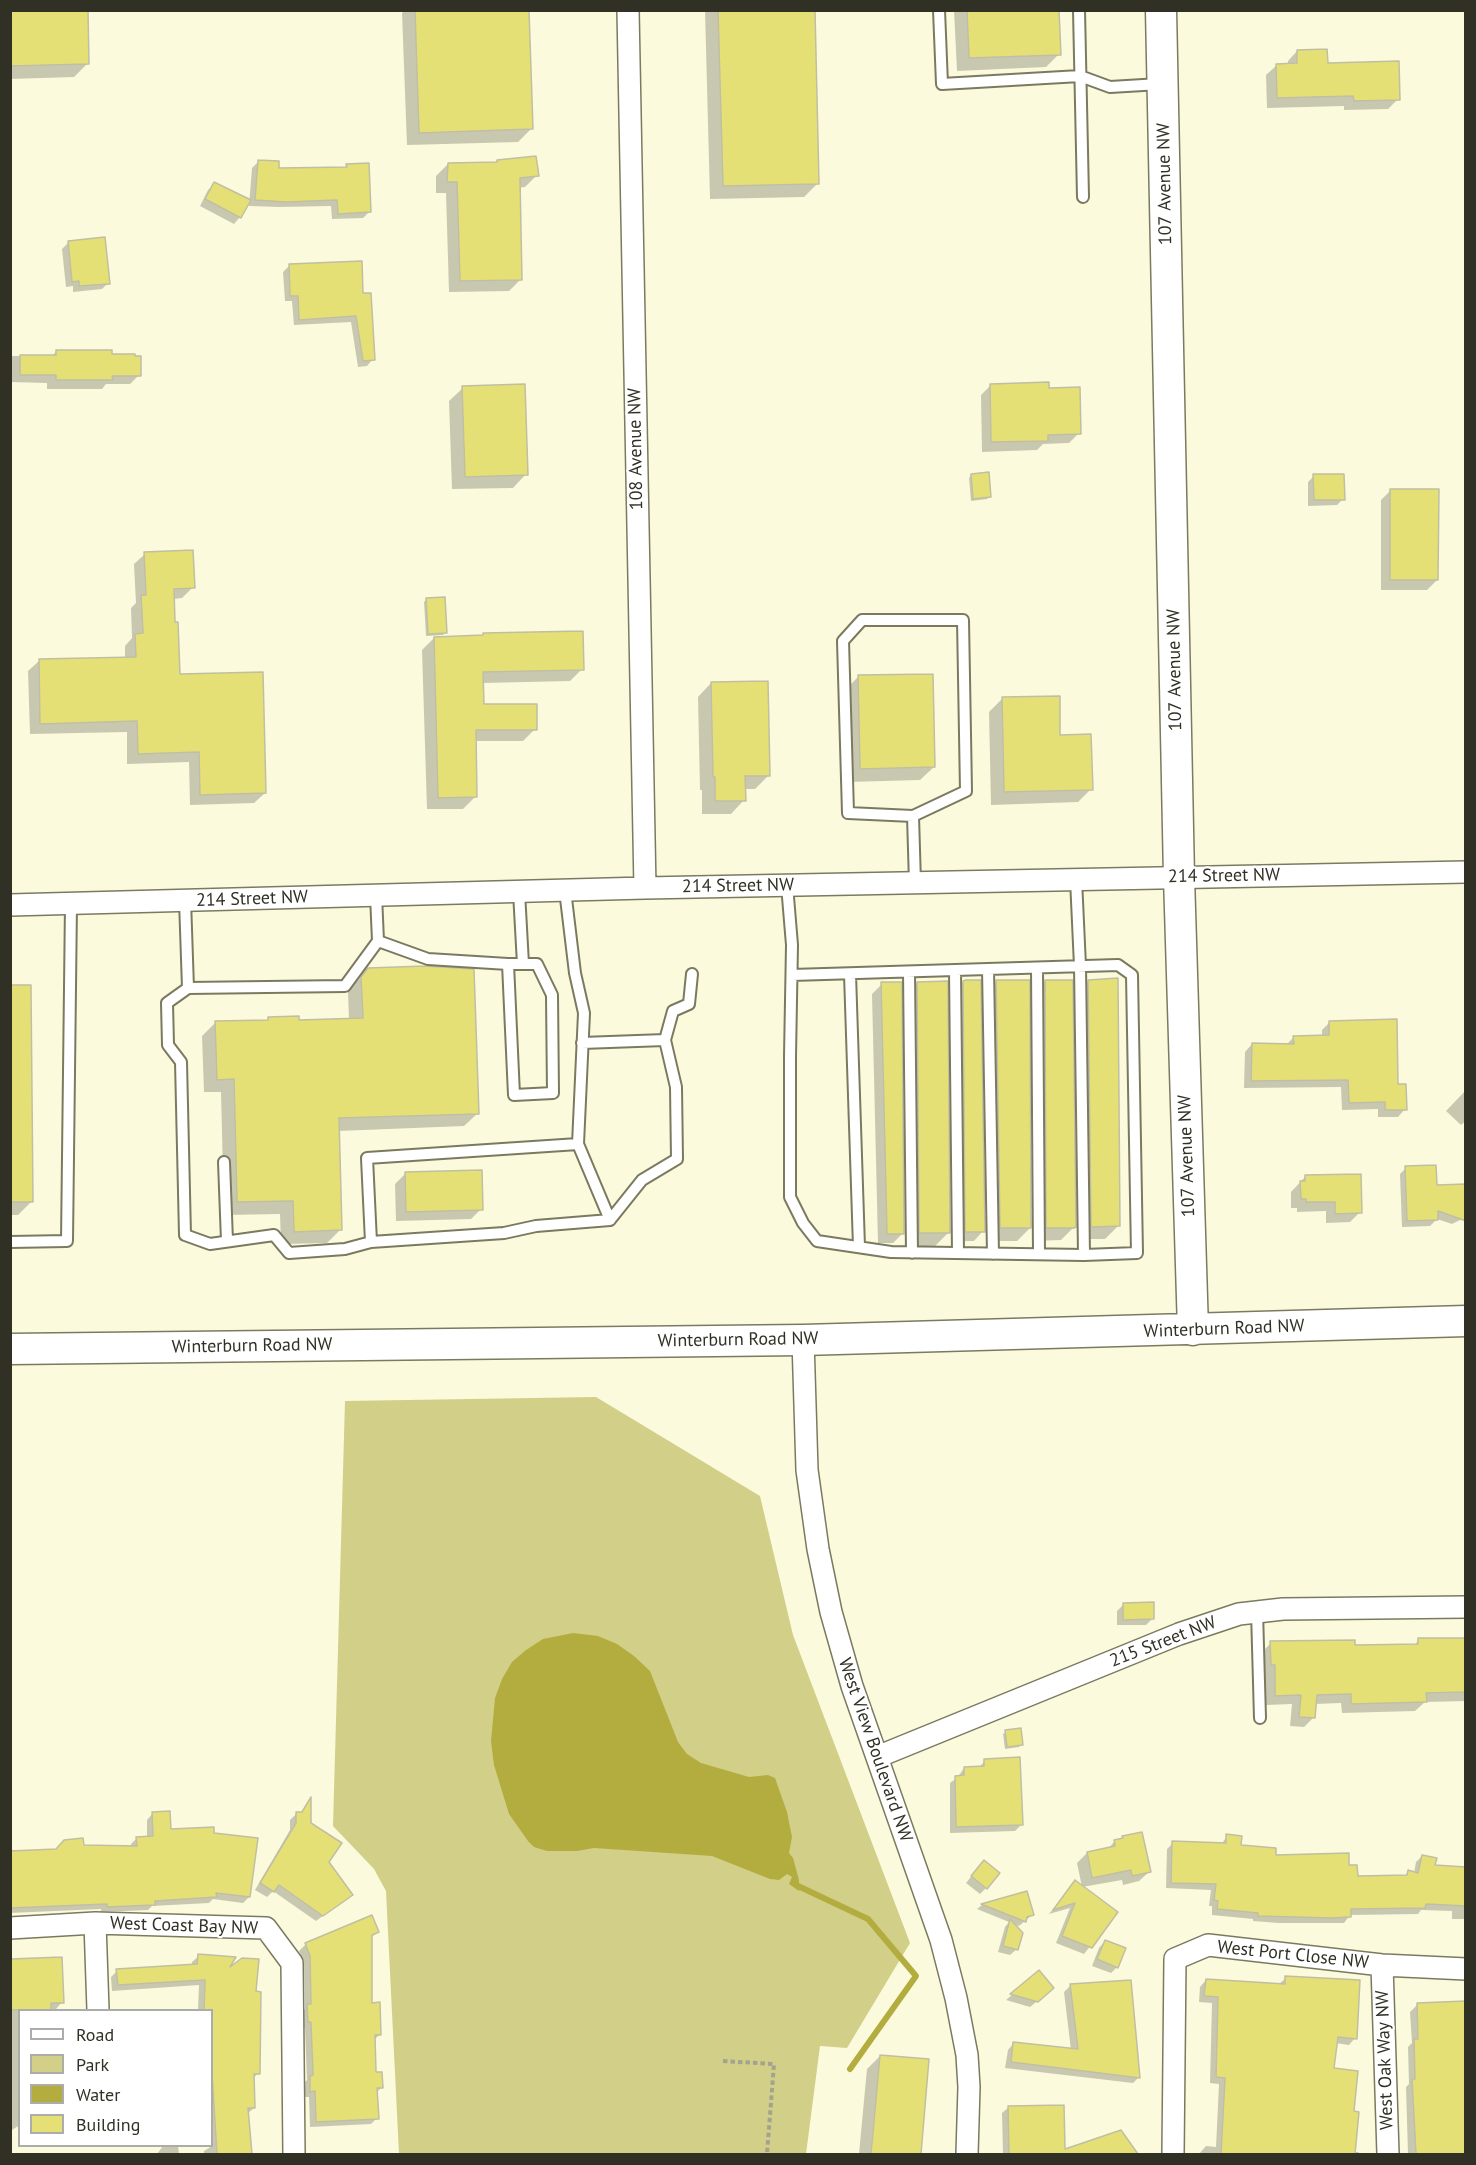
<!DOCTYPE html>
<style>
body{margin:0}
#map{position:relative;width:1476px;height:2165px;overflow:hidden;background:#fbfadd;font-family:"PT Sans",sans-serif}
canvas{display:block}
.frame{position:absolute;inset:0;border:12px solid #303025;pointer-events:none}
.legend{position:absolute;left:18px;top:2009px;width:195px;height:138px;box-sizing:border-box;background:#fff;border:2px solid #acaca8;margin:0;padding:8px 10px;list-style:none;font-size:18px;color:#303025}
.legend li{display:flex;align-items:center;gap:12px;height:30px}
.legend b{width:30px;border:2px solid #acaca8}
</style>
<div id="map">
<canvas width="1476" height="2165"></canvas>
<div class="frame"></div>
<ul class="legend">
<li><b style="height:8px;background:#fff"></b>Road</li>
<li><b style="height:16px;background:#d2cf88"></b>Park</li>
<li><b style="height:16px;background:#b3ad40"></b>Water</li>
<li><b style="height:16px;background:#e5e075"></b>Building</li>
</ul>
</div>
<script>
const c = document.querySelector('canvas').getContext('2d');
c.lineJoin = 'round';
function paint(path, color) { c.fillStyle = color; c.fill(path, 'evenodd'); }
const toPath = rows => new Path2D(rows.map(r => 'M' + r).join(''));
function trace(path, color, width, dash) { c.strokeStyle = color; c.lineWidth = width; c.lineCap = dash ? 'butt' : 'round'; c.setLineDash(dash || []); c.stroke(path); }
function drawText(font, color, halo, rows, align = 'center') {
  c.font = font + ' "PT Sans",sans-serif'; c.lineWidth = 4.5; c.setLineDash([]); c.textBaseline = 'middle'; c.strokeStyle = halo; c.fillStyle = color; for (const [text, x, y, turn = 0] of rows) {
    c.save(); c.translate(x, y); c.rotate((+turn || 0) * Math.PI / 180); c.textAlign = isNaN(turn) ? turn : align; if (halo) c.strokeText(text, 0, 0); c.fillText(text, 0, 0); c.restore();
  }
}
const green = toPath([
 [596,1397,760,1496,793,1635,910,1943,847,2048,820,2046,806,2154,399,2154,386,1891,374,1869,333,1826,345,1401]
]);
const water = toPath([
 [573,1633,598,1636,617,1644,634,1656,650,1671,678,1742,687,1754,701,1763,749,1777,768,1775,775,1778,787,1812,792,1837,789,1853,793,1858,799,1880,799,1891,789,1884,792,1877,787,1874,779,1880,770,1879,712,1856,594,1848,577,1851,547,1851,534,1847,528,1841,509,1814,494,1765,491,1741,495,1698,502,1679,512,1662,526,1650,543,1639]
]);
const shadow = toPath([
 [10,10,87,64,74,77,10,79],
 [405,10,527,10,531,129,518,142,407,145,402,13],
 [705,10,813,10,818,183,804,197,710,199],
 [954,10,1057,10,1059,54,1046,67,957,71],
 [1297,51,1326,64,1398,99,1388,109,1344,110,1344,106,1267,108,1266,75,1276,66,1288,65,1288,61],
 [258,162,277,170,344,168,347,165,370,211,363,218,332,219,331,206,279,207,249,206,252,168],
 [448,164,537,175,525,187,518,188,521,279,509,291,449,292,446,193,436,193,436,176],
 [214,184,240,217,234,224,200,206,208,190],
 [69,242,108,283,102,289,73,292,73,286,66,287,62,249],
 [289,266,362,295,373,359,367,366,358,367,351,322,294,325,292,301,285,301,283,272],
 [56,352,111,356,139,375,130,384,106,384,102,389,47,389,47,383,10,382,10,354,12,356,52,356],
 [990,386,1047,389,1079,433,1069,443,1043,444,1037,450,982,452,981,395],
 [463,388,526,474,513,488,452,489,449,401],
 [971,475,990,496,987,499,971,501,969,478],
 [1314,476,1343,499,1337,505,1308,506,1308,482],
 [1391,490,1437,580,1427,590,1381,590,1381,500],
 [145,554,193,587,182,598,173,599,178,676,265,793,254,803,190,805,189,762,127,764,127,732,30,734,28,671,39,661,125,658,125,646,132,638,131,608,136,603,134,564],
 [427,599,446,632,443,635,426,636,424,602],
 [434,638,582,669,570,681,482,683,482,705,535,729,523,741,475,741,476,796,463,809,427,809,422,650],
 [858,677,934,767,920,780,847,782,845,690],
 [711,683,769,775,755,789,744,789,744,800,731,814,702,814,702,790,700,790,698,697],
 [1002,699,1059,736,1091,789,1078,802,991,805,989,712],
 [368,969,478,1113,464,1126,338,1131,340,1230,327,1243,281,1244,280,1214,224,1215,221,1092,204,1092,202,1036,215,1023,266,1022,269,1019,297,1022,349,1020,348,991],
 [1090,980,1118,1226,1105,1239,1078,1239,1075,995],
 [1045,981,1075,1226,1061,1240,1034,1241,1032,995],
 [963,982,983,1231,974,1241,956,1241,953,992],
 [996,982,1030,1228,1017,1241,987,1241,983,995],
 [917,983,949,1232,935,1246,907,1246,904,997],
 [882,984,903,1233,893,1243,878,1243,872,994],
 [10,986,32,1201,18,1215,10,1215],
 [1330,1022,1397,1086,1405,1109,1398,1117,1378,1117,1378,1109,1342,1110,1341,1087,1244,1088,1245,1052,1252,1044,1286,1045,1294,1037,1322,1036,1322,1030],
 [1465,1091,1466,1121,1461,1125,1446,1111],
 [1406,1168,1436,1186,1462,1219,1452,1224,1437,1219,1430,1226,1402,1227,1400,1174],
 [405,1174,481,1209,471,1219,396,1221,395,1184],
 [1306,1176,1360,1212,1350,1222,1326,1223,1326,1211,1297,1212,1297,1208,1291,1208,1291,1192],
 [1123,1605,1153,1618,1146,1625,1117,1625,1117,1611],
 [1466,1639,1466,1701,1425,1702,1415,1711,1342,1713,1341,1703,1315,1704,1314,1717,1304,1727,1290,1726,1292,1704,1266,1705,1265,1674,1262,1674,1261,1653,1271,1643,1354,1647,1413,1646,1419,1640],
 [1006,1732,1022,1744,1019,1747,1005,1749,1003,1734],
 [985,1761,1021,1825,1015,1831,950,1833,950,1783,958,1777,964,1768,978,1768],
 [310,1801,310,1824,345,1900,316,1921,273,1891,267,1897,255,1890,290,1830,290,1820,296,1814,300,1814],
 [153,1813,170,1830,249,1897,243,1903,213,1899,209,1903,152,1906,148,1910,101,1912,101,1909,10,1913,10,1850,15,1850,15,1853,82,1847,131,1848,131,1844,137,1838,147,1838,147,1820],
 [1227,1836,1239,1847,1274,1856,1348,1866,1356,1878,1404,1877,1409,1872,1414,1873,1416,1862,1422,1856,1433,1866,1466,1868,1466,1919,1452,1919,1452,1911,1421,1910,1418,1914,1350,1915,1344,1923,1279,1923,1253,1921,1253,1919,1212,1915,1212,1906,1209,1906,1211,1890,1166,1888,1167,1849,1173,1843,1221,1845],
 [1123,1838,1149,1872,1139,1881,1123,1885,1122,1880,1082,1887,1077,1863,1087,1853,1107,1850,1114,1842],
 [978,1868,986,1888,980,1894,966,1883],
 [1075,1882,1116,1913,1084,1954,1056,1943,1070,1908,1049,1914],
 [1026,1893,1032,1915,1019,1926,1013,1924,1017,1949,1010,1955,998,1952,1005,1927,1009,1922,977,1909,982,1905],
 [377,1932,371,1938,370,2004,380,2034,374,2040,375,2074,381,2088,376,2093,377,2118,371,2124,310,2127,309,2097,305,2097,304,2083,307,2080,305,2028,302,2028,302,2012,305,2009,304,1963,299,1951,306,1944],
 [1105,1941,1117,1967,1111,1973,1092,1966,1099,1948],
 [199,1956,255,1993,258,2073,253,2079,254,2108,247,2114,251,2154,204,2154,204,2151,212,2146,212,2010,198,2010,199,1985,112,1991,111,1977,117,1971,192,1966,192,1962],
 [10,1961,62,2002,56,2009,49,2010,20,2010,20,2125,10,2131],
 [1039,1972,1046,1994,1030,2007,1006,2000],
 [1286,1978,1355,2038,1349,2045,1335,2043,1332,2070,1353,2113,1353,2152,1359,2152,1358,2154,1199,2154,1206,2146,1216,2147,1219,2084,1210,2083,1212,2003,1199,2002,1200,1987,1206,1980,1279,1984],
 [1070,1986,1139,2077,1133,2083,1005,2068,1008,2050,1014,2043,1071,2050,1064,1992],
 [1466,2003,1466,2154,1408,2154,1406,2087,1409,2084,1408,2047,1412,2043,1410,2012,1417,2005],
 [880,2056,928,2060,920,2154,859,2154,867,2069],
 [1009,2107,1063,2151,1121,2132,1136,2154,1003,2154,1002,2113],
 [163,2146,178,2146,179,2154,157,2154]
]);
const stream = toPath([
 [798,1886,868,1919,916,1976,850,2069]
]);
const building = toPath([
 [10,10,88,10,89,64,10,66,10,10],
 [415,10,529,10,533,129,419,133,415,10],
 [718,10,815,10,819,184,723,186,718,10],
 [967,10,1059,10,1061,55,969,58,967,10],
 [1327,49,1328,63,1399,61,1400,100,1354,101,1353,96,1277,98,1276,64,1297,63,1297,50,1327,49],
 [536,156,539,176,520,178,522,280,460,281,457,182,447,182,448,163,497,162,497,160,536,156],
 [258,160,279,161,279,168,347,167,346,164,369,163,371,212,338,214,337,200,286,202,255,200,258,160],
 [214,182,251,200,241,218,205,199,214,182],
 [105,237,110,284,79,286,79,281,72,282,68,241,105,237],
 [362,261,363,293,371,293,375,360,363,361,356,316,299,320,298,296,290,296,289,264,362,261],
 [56,350,112,350,112,354,135,354,135,356,141,356,141,376,112,376,113,380,56,380,56,375,20,375,20,355,56,355,56,350],
 [1049,382,1049,388,1080,387,1081,434,1048,435,1048,441,991,442,990,384,1049,382],
 [525,384,528,475,465,477,462,386,525,384],
 [989,472,991,497,973,499,971,474,989,472],
 [1313,474,1344,474,1345,500,1314,500,1313,474],
 [1390,489,1439,489,1438,580,1390,580,1390,489],
 [193,550,195,588,174,589,175,622,178,622,180,674,263,672,266,793,200,795,199,752,138,754,137,721,40,724,39,659,136,657,135,634,143,633,141,595,146,595,144,552,193,550],
 [445,597,447,633,428,634,426,598,445,597],
 [583,631,584,670,483,672,484,704,537,704,537,730,476,730,477,797,438,798,434,637,483,635,483,633,583,631],
 [933,674,935,767,860,769,858,675,933,674],
 [768,681,770,776,745,776,746,801,715,801,715,777,713,777,711,682,768,681],
 [1060,696,1060,735,1091,734,1093,790,1004,792,1002,697,1060,696],
 [425,966,474,969,479,1114,339,1118,342,1230,294,1232,293,1201,237,1202,234,1079,217,1080,215,1021,268,1020,268,1017,299,1016,299,1020,363,1018,361,977,368,968,425,966],
 [1118,978,1120,1226,1091,1227,1088,980,1118,978],
 [966,980,981,980,985,1232,965,1232,963,981,966,980],
 [996,980,1030,980,1031,1228,1000,1228,996,980],
 [1045,980,1073,980,1076,1227,1074,1228,1046,1228,1045,980],
 [948,981,950,1233,919,1233,917,982,948,981],
 [881,982,902,982,904,1234,887,1234,881,982],
 [10,985,31,985,33,1202,10,1202,10,985],
 [1397,1019,1398,1084,1406,1084,1407,1110,1385,1110,1385,1102,1349,1103,1348,1080,1251,1081,1252,1043,1294,1044,1293,1036,1329,1035,1329,1021,1397,1019],
 [1436,1165,1437,1185,1466,1184,1466,1221,1438,1211,1438,1220,1407,1221,1405,1166,1436,1165],
 [482,1170,483,1210,406,1212,405,1172,482,1170],
 [1361,1174,1362,1213,1335,1214,1335,1202,1306,1202,1306,1199,1301,1199,1300,1181,1305,1181,1305,1175,1361,1174],
 [1154,1602,1154,1619,1123,1620,1123,1603,1154,1602],
 [1418,1638,1466,1638,1466,1692,1426,1693,1427,1702,1351,1704,1351,1694,1317,1695,1315,1718,1299,1717,1301,1695,1275,1696,1275,1665,1271,1665,1270,1641,1355,1640,1355,1645,1418,1644,1418,1638],
 [1021,1728,1023,1745,1007,1747,1005,1730,1021,1728],
 [1020,1757,1023,1825,956,1827,955,1776,964,1775,964,1767,984,1766,984,1759,1020,1757],
 [311,1797,311,1823,342,1843,329,1862,353,1895,323,1916,279,1885,274,1892,260,1883,296,1823,296,1812,302,1812,311,1797],
 [170,1811,171,1829,214,1827,214,1833,258,1838,250,1897,216,1893,217,1897,155,1901,155,1905,107,1907,107,1904,10,1908,10,1851,56,1849,64,1840,83,1838,84,1845,137,1846,136,1837,153,1836,152,1812,170,1811],
 [1142,1832,1151,1872,1132,1876,1131,1870,1092,1878,1087,1852,1115,1846,1114,1840,1123,1838,1122,1836,1142,1832],
 [1226,1834,1242,1836,1241,1845,1276,1848,1276,1855,1349,1853,1349,1865,1357,1865,1358,1876,1407,1875,1408,1870,1418,1873,1422,1855,1437,1858,1435,1865,1466,1867,1466,1906,1426,1904,1425,1908,1351,1909,1351,1917,1331,1918,1258,1916,1258,1913,1217,1909,1218,1901,1214,1900,1216,1884,1171,1883,1172,1841,1226,1843,1226,1834],
 [984,1860,1000,1873,987,1889,971,1876,984,1860],
 [1075,1880,1118,1912,1092,1948,1062,1936,1075,1903,1053,1910,1075,1880],
 [1027,1891,1034,1915,1027,1917,1026,1922,981,1904,1027,1891],
 [372,1915,379,1932,372,1935,372,2003,380,2002,381,2035,375,2035,376,2072,382,2072,383,2088,377,2088,379,2119,316,2122,315,2091,310,2092,310,2076,313,2075,311,2022,308,2022,307,2004,311,2004,310,1956,305,1943,372,1915],
 [1010,1919,1023,1933,1018,1950,1003,1946,1010,1919],
 [1105,1940,1126,1948,1118,1968,1097,1959,1105,1940],
 [198,1954,236,1957,230,1967,242,1958,259,1959,256,1991,261,1992,260,2074,254,2074,255,2108,248,2108,252,2154,217,2154,212,2074,212,2010,204,2010,205,1980,118,1985,116,1969,197,1964,198,1954],
 [62,1957,64,2003,51,2003,51,2010,10,2010,10,1959,62,1957],
 [1039,1970,1054,1988,1038,2002,1010,1994,1039,1970],
 [1285,1976,1360,1980,1357,2039,1338,2037,1334,2068,1358,2071,1354,2111,1359,2112,1355,2154,1221,2154,1225,2078,1216,2077,1218,1997,1204,1996,1206,1979,1285,1984,1285,1976],
 [1131,1980,1140,2078,1011,2062,1013,2042,1078,2049,1070,1984,1131,1980],
 [1466,2001,1466,2154,1416,2154,1412,2079,1415,2079,1414,2039,1418,2039,1417,2003,1466,2001],
 [880,2055,929,2059,921,2154,871,2154,880,2055],
 [1064,2105,1065,2149,1121,2130,1138,2154,1009,2154,1008,2106,1064,2105]
]);
const path = toPath([
 [723,2061,774,2064,767,2154]
]);
const lane = toPath([
 [939,10,942,84,1080,76,1110,87,1160,84],
 [1079,10,1083,197],
 [913,816,966,791,963,620,862,620,843,641,848,813,913,816,915,883],
 [1076,879,1080,966,1084,1255],
 [787,885,792,945,790,1056,790,1197,803,1223,817,1241,891,1252,1084,1255,1137,1253,1132,975,1118,965,792,975],
 [565,890,575,973,584,1013,578,1144],
 [519,892,523,964],
 [376,895,378,941],
 [185,900,188,988,345,986,378,941,428,959,508,964,514,1095,553,1093,552,995,537,964,508,964],
 [1037,968,1039,1254],
 [988,969,993,1254],
 [955,970,958,1253],
 [909,972,912,1253],
 [850,974,859,1247],
 [188,988,167,1003,168,1045,181,1062,185,1235,210,1244,274,1235,289,1253,345,1249,371,1242,504,1233,536,1226,610,1220,642,1180,677,1159,676,1087,665,1040,673,1011,689,1004,692,974],
 [582,1043,665,1040],
 [224,1162,227,1241],
 [10,1242,67,1241,71,903],
 [371,1242,367,1158,578,1144,610,1220],
 [1257,1611,1260,1718]
]);
const street = toPath([
 [628,10,645,888],
 [10,905,645,888,1466,872],
 [803,1340,807,1470,818,1549,831,1612,852,1686,941,1940,956,1998,967,2055,969,2087,967,2154],
 [877,1757,1179,1634,1239,1614,1283,1609,1466,1607],
 [95,1923,98,2010],
 [10,1928,95,1923,266,1928,292,1963,294,2154],
 [1382,1965,1388,2154],
 [1173,2154,1175,1959,1208,1945,1382,1965,1466,1969]
]);
const secondary = toPath([
 [1161,10,1179,877,1193,1330],
 [10,1349,803,1340,1466,1321]
]);
const streetNames = [
 ["107 Avenue NW",1165,184,-91],
 ["108 Avenue NW",636,449,-91],
 ["107 Avenue NW",1175,670,-91],
 ["214 Street NW",1224,876,-1],
 ["214 Street NW",738,886,-1],
 ["214 Street NW",252,899,-2],
 ["107 Avenue NW",1187,1156,-92],
 ["Winterburn Road NW",1224,1329,-2],
 ["Winterburn Road NW",738,1340,-1],
 ["Winterburn Road NW",252,1346,-1],
 ["215 Street NW",1163,1642,-21],
 ["West View Boulevard NW",875,1750,71],
 ["West Coast Bay NW",184,1926,2],
 ["West Port Close NW",1293,1955,6],
 ["West Oak Way NW",1385,2060,-92]
];
paint(green, '#d2cf88');
paint(water, '#b3ad40');
paint(shadow, '#0003');
trace(stream, '#b3ad40', 6);
paint(building, '#e5e075');
trace(building, '#c0bfa3', 1.5);
trace(lane, '#7b7a60', 14);
trace(street, '#7b7a60', 24);
trace(secondary, '#7b7a60', 33);
trace(path, '#a4a38e', 4, [4.5, 3]);
trace(lane, '#fff', 10);
trace(street, '#fff', 21);
trace(secondary, '#fff', 30);
drawText('18px', '#303025', '#fff', streetNames);
</script>
